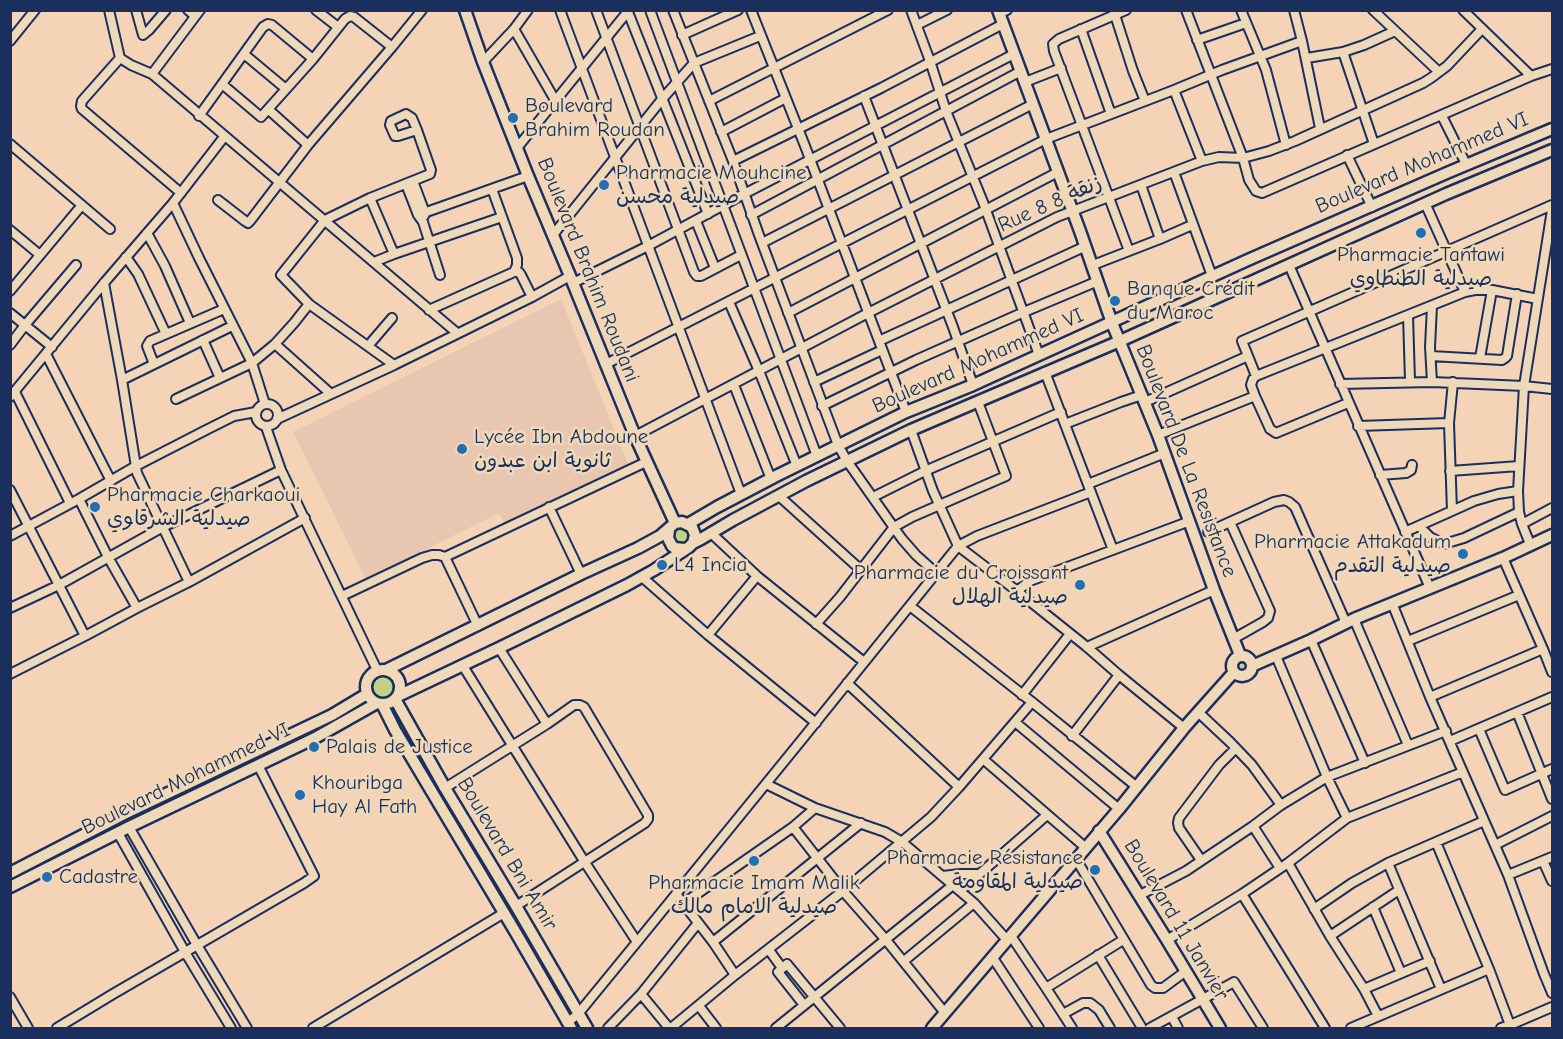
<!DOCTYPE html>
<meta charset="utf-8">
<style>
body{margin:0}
#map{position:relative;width:1563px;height:1039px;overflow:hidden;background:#f4d3b6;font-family:"Comic Neue",sans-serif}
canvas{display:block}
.frame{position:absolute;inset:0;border:12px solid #1b2f5e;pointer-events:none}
</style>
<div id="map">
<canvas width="1563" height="1039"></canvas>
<div class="frame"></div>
</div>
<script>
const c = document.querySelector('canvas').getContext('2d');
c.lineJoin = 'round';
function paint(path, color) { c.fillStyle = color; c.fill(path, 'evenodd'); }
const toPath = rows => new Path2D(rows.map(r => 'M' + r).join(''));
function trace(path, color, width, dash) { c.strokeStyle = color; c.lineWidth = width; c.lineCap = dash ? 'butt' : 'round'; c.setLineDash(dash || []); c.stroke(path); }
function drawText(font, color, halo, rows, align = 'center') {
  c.font = font + ' "Comic Neue","Playpen Sans Arabic",sans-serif'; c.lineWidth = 5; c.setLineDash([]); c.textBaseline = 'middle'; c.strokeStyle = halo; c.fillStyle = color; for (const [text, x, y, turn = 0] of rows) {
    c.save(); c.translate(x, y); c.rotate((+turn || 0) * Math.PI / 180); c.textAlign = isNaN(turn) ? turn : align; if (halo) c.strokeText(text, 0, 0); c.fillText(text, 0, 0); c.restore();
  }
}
const built = toPath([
 [561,299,629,466,505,525,499,513,366,579,293,432]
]);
const green = toPath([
 [679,527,684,527,690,531,691,540,679,547,671,535,675,529],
 '1234 665a8 8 0 1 1 16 0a8 8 0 1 1-16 0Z',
 '373 688a10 10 0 1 1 20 0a10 10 0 1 1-20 0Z'
]);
const minor = toPath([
 [109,10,120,58,131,65,152,74,457,333],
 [136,10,143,35,149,30,166,10],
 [188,10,195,16],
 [316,10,338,27],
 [560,10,741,494],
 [596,10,694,272,697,276,701,276,741,255],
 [650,10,817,456],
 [673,10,733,161,759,235,838,445,847,461,902,539,916,555,936,573],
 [751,10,805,146,906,412],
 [911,10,930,61,946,111,983,202,1039,355],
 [1126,10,1059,39,1053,44,1054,51,1129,251],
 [1186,10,1243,158,1249,180,1256,191,1262,193,1531,76,1552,69],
 [1241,10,1266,70,1286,145],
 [1373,10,1439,72],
 [1463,10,1531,76],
 [628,12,708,214],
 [999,14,1007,10],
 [1115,15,1133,71,1145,101],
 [917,25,947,10],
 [514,29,555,100],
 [1081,29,1111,114],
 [682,35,738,10],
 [1197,40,1246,23],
 [10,41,35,10],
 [1302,41,1320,128],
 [1343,52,1374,144],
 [244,54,286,89],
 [120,58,82,101,81,106,82,109,181,193],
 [1307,58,1343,52,1364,45,1395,31],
 [483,62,514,29,528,10],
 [152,74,200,10],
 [1025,82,1061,68],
 [222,84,261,117,313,59,345,19,350,16,354,17,392,47],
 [1174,90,1202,161],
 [864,96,953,327,973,385],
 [709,101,888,10],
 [269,110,308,145],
 [199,116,263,27,268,24,272,25,313,59],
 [1442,116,1466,164],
 [721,132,786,98],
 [10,144,110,229],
 [517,148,629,10],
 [1347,155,1372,207],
 [733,161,881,88,1003,24],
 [1174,172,1212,276],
 [413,181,425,213,424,216],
 [406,184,418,215,423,222,440,275],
 [1141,185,1160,239],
 [492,189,517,258,517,265,514,272],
 [370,198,394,254],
 [218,200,245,221,248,223,250,221,308,145,392,47,422,10],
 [173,203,199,258,252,363,265,404],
 [1425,203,1465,292],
 [418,215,528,176],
 [751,215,1021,71],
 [696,221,715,268],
 [10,230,40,255],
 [147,233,165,266,190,323],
 [553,235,663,98,694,63,760,36],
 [762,243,1033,104],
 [126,257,138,274,166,334],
 [374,262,394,254,502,217],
 [1093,265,1160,239,1192,225],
 [1289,265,1430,588],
 [104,283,122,380,137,473,189,582],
 [573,283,648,246,744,194,1014,54],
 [10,291,82,205],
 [1538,299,1492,290,1475,290,1465,292,1256,376,1242,341,1552,205],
 [729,302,759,371,797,466],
 [309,304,394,365],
 [1432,306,1430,347,1432,382],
 [429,310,514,272,519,272,521,275,532,297],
 [10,313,52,347],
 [788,313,1058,172],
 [1408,315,1410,381],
 [203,340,220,378],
 [879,341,1086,246],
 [275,344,331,394],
 [10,345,25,325,76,265],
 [368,346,392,318],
 [46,354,111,481],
 [1431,356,1502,360,1505,358,1507,356,1517,294],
 [1480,358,1492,290],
 [154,364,147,346,150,341,224,309],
 [606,364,1046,139,1174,90,1222,70,1302,41,1294,10],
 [1045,372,1113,550],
 [122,380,232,326],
 [814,382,882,350],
 [1340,384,1432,382,1524,386,1552,389],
 [734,385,771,479],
 [15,392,70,503],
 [1255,396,1251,385,1253,379,1256,376],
 [10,397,104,283,173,203,224,137],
 [176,399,252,363,275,344,294,323,309,304,281,275,325,220,370,198,430,174,431,170,417,130,412,118,406,114,391,121,390,125,395,136,398,136,417,130],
 [1145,402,1248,356],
 '256 415a11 11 0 1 1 22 0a11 11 0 1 1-22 0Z',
 [822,406,916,360,1024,312,1098,281],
 [277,419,394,365,532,297,570,276],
 [1065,424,1121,402,1142,395],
 [1358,426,1449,423],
 [266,427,281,470,377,670],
 [911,430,933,491,958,546,1017,591,1087,647,1119,675,1184,728],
 [1158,435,1255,396,1270,429,1276,433,1348,403],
 [635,436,868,313,1057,217,1202,161,1219,157,1243,158,1269,151,1295,141,1423,83,1431,78,1447,66,1482,29],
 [1450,471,1519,466],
 [1380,475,1406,473,1411,470,1412,465],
 [1088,484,1165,453],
 [10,490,85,636],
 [779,496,861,570],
 [873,497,925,471,1061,412],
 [79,499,108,557,137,608],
 [549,507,581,574],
 [1452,511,1449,423,1453,382],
 [1230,522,1270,611,1268,618,1263,622,1233,639],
 [1522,524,1552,508],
 [1419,526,1430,537,1444,544,1464,538,1519,512],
 [1208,532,1274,502,1284,500,1289,502,1295,507,1346,623],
 [1405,532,1474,501,1498,494,1518,491],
 [711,533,757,576,864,662],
 [10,536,79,499,136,466,208,429,234,416,256,412],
 [1530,544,1522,524,1519,512,1518,491,1524,386,1552,210],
 [445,557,478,626],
 [642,577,708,635,816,723],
 [1017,591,1030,581,1190,521],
 [342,596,422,558,432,555,439,555,445,557,646,462],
 [1392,603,1430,697,1508,875,1544,974,1552,993],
 [910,606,1032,702,1137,787],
 [10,608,59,585,163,527,281,470],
 [1354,619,1408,745],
 [816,624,840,597,894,527,912,517,1006,476,978,402],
 [708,635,757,576],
 [1311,640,1365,763],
 [1408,641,1519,595],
 [1087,647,1214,590],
 [499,648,547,724],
 [1543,649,1552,672],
 [1276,656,1327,777,1347,818],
 [463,666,584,861,637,942],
 [10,674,85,636,137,608,189,582,305,518],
 [847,683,959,787,1032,702],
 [1022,695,1070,634],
 [1430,697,1543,649,1503,558],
 [1198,712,1230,742,1252,765,1281,805],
 [1517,712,1552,799],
 [1015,722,1119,809],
 [1479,729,1505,790,1552,769],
 [1072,736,1119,675],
 [1450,741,1552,697],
 [983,759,1086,848],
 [766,784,815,808,885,832,902,842,974,903,1007,940],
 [445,788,547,724,574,705,580,705,584,707,648,815,648,819,645,823,516,906],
 [1253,826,1280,868],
 [129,827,197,945,247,1028],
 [793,827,843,891,886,940,945,1013],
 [118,833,185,952,231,1028],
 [1436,842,1489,969,1510,1025,1501,1028],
 [1495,845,1552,816],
 [1076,859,1151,985,1155,988,1163,988,1186,971],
 [1201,860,1179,828,1178,823,1179,818,1219,765,1236,748],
 [1543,861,1552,881],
 [1288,863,1330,936,1364,989,1378,1016],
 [1388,863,1441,989],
 [1508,875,1552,857],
 [943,876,960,874,978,874],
 [960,891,1047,815],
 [676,894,713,942,735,975],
 [1242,894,1325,1028],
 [1140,895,1186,871,1253,826,1281,805,1327,777,1446,731],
 [684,903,793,827,815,808],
 [1373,907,1401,973],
 [1314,909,1352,883,1388,863,1484,821],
 [1011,936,1046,988,1123,940],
 [1330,936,1399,890],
 [1167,940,1242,894,1288,863,1347,818,1463,772],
 [713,942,861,823],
 [769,950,782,968],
 [1098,955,1142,1028],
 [993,958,1039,1028],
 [904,961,974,903],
 [1046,988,1063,1014,1083,1003,1090,1003,1099,1010,1110,1028],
 [1364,989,1430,961],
 [641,994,669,1028],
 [10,997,28,1028],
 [804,1005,778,972,787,964,840,1028],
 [699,1006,716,1028],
 [1063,1014,1072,1028],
 [1172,1017,1178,1028],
 [567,1023,578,1014,637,942,804,737,958,546,977,536,1091,492],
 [1510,1025,1552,1007],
 [57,1028,113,994,304,883,314,876,258,765],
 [313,1028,504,913],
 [608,1028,641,994,698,923],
 [671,1028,735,975,843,891,931,817,959,787],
 [776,1028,953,885],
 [1150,1028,1234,982,1263,1028],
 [1351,1028,1489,969]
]);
const tertiary = toPath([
 [998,10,1080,231,1112,323,1158,435,1214,590,1240,655],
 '1232 666a10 10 0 1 1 20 0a10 10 0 1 1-20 0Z',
 [1252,666,1311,640,1354,619,1503,558,1552,535],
 [1099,831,1167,940,1220,1028],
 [932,1028,1119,809,1184,728,1234,672]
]);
const secondary = toPath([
 [465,10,483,62,528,176,573,283,635,436,675,523],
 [688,524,717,507,776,476,906,412,973,385,1250,259,1449,172,1552,129],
 [669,530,668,538,672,546,675,548,684,549],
 '366 687a17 17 0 1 1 34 0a17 17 0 1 1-34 0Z',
 [386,670,581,574,638,548,660,536,675,523,682,522,692,527,695,535,693,543],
 [398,696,499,648,627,585,654,570,689,547,693,543,701,539,733,520,806,481,911,430,1120,341,1446,194,1552,150],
 [395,699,445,788,516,906,587,1028],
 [382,704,395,730,516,933,571,1028],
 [10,873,124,814,332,715,367,694],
 [10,887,129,827,315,738,377,703]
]);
const markers = [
 [513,118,6,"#1f6fb2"],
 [604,185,6,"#1f6fb2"],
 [1421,233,6,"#1f6fb2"],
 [1115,301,6,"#1f6fb2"],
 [462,449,6,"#1f6fb2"],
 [95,507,6,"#1f6fb2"],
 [1463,554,6,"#1f6fb2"],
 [662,565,6,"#1f6fb2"],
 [1080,585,6,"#1f6fb2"],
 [314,747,6,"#1f6fb2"],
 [300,795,6,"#1f6fb2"],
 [754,861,6,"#1f6fb2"],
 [1095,870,6,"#1f6fb2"],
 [47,877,6,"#1f6fb2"]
];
const poiNames = [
 ["Boulevard",525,106],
 ["Brahim Roudan",525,130],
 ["Pharmacie Mouhcine",616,173],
 ["صيدلية محسن",616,197],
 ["Pharmacie Tantawi",1421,255,"center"],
 ["صيدلية الطنطاوي",1421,279,"center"],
 ["Banque Crédit",1127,289],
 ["du Maroc",1127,313],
 ["Lycée Ibn Abdoune",474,437],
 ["ثانوية ابن عبدون",474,461],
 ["Pharmacie Charkaoui",107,495],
 ["صيدلية الشرقاوي",107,519],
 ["Pharmacie Attakadum",1451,542,"right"],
 ["صيدلية التقدم",1451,566,"right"],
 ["L4 Incia",674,565],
 ["Pharmacie du Croissant",1068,573,"right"],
 ["صيدلية الهلال",1068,597,"right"],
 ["Palais de Justice",326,747],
 ["Khouribga",312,783],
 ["Hay Al Fath",312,807],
 ["Pharmacie Résistance",1083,858,"right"],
 ["صيدلية المقاومة",1083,882,"right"],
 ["Cadastre",59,877],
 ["Pharmacie Imam Malik",754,883,"center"],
 ["صيدلية الامام مالك",754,907,"center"]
];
const streetNames = [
 ["Boulevard Mohammed VI",1422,163,-23],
 ["Rue 8 8 زنقة",1050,204,-24],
 ["Boulevard Brahim Roudani",588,270,68],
 ["Boulevard Mohammed VI",978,361,-24],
 ["Boulevard De La Resistance",1186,461,69],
 ["Boulevard Mohammed VI",186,779,-26],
 ["Boulevard Bni Amir",507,854,59],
 ["Boulevard 11 Janvier",1176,920,59]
];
paint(built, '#e9c6af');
paint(green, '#c3d186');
trace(minor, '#1b2f5e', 12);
trace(tertiary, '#1b2f5e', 15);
trace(secondary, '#1b2f5e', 15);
trace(minor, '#efd9b8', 8);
trace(tertiary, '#efd9b8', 10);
trace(secondary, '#efd9b8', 10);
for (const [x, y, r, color] of markers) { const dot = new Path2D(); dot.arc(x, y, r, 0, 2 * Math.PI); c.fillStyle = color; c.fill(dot); trace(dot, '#efd9b8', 2); }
drawText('21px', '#1b2f5e', '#efd9b8', poiNames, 'left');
drawText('21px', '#1b2f5e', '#efd9b8', streetNames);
</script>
